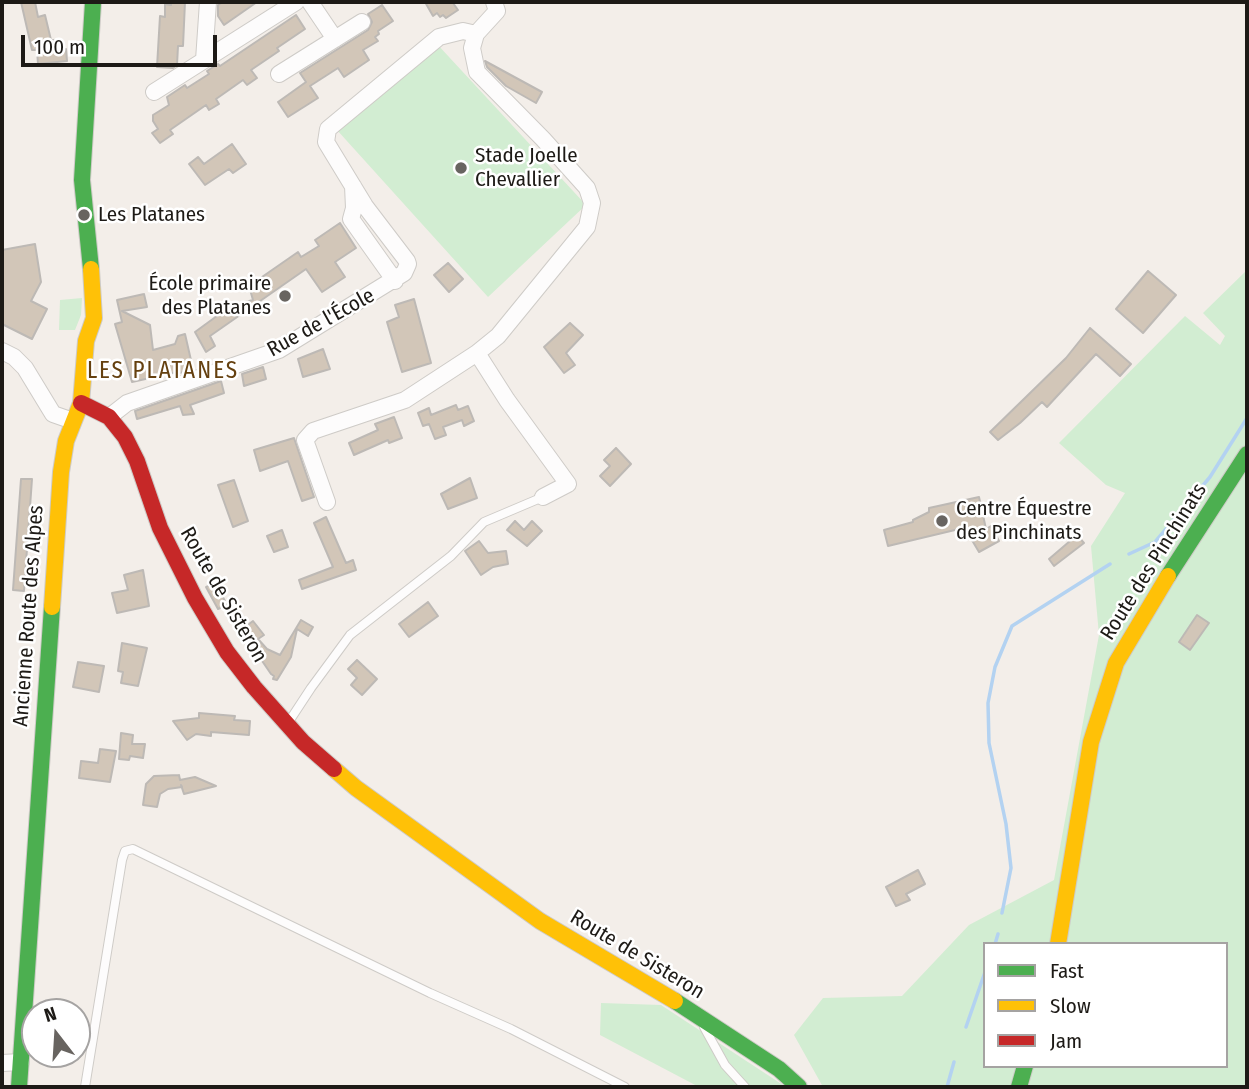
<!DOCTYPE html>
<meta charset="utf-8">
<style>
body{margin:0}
#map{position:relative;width:1249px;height:1089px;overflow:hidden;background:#f3eee9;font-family:"Fira Sans Condensed",sans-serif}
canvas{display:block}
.frame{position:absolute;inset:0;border:4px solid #1d1a16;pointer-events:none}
.legend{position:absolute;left:983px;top:942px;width:245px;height:126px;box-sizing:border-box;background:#fff;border:2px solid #a5a3a2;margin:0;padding:9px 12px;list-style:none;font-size:21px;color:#1d1a16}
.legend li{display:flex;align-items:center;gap:14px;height:35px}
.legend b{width:35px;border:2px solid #a5a3a2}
.north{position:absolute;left:21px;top:998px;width:70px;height:70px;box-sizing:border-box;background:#fff;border:2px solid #a5a3a2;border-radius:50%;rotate:343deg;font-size:19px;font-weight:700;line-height:28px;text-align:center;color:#1d1a16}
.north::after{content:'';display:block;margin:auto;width:24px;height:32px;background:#686460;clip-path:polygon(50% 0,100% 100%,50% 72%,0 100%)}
.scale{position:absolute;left:21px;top:35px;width:196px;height:32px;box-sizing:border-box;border:4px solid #1d1a16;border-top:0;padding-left:9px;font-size:21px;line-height:24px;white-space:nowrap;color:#1d1a16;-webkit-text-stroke:5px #fff;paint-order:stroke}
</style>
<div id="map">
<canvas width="1249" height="1089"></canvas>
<div class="frame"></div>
<ul class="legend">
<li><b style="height:9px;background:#4caf50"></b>Fast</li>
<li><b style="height:9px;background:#ffc107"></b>Slow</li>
<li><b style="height:9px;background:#c62828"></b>Jam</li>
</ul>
<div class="north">N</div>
<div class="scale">100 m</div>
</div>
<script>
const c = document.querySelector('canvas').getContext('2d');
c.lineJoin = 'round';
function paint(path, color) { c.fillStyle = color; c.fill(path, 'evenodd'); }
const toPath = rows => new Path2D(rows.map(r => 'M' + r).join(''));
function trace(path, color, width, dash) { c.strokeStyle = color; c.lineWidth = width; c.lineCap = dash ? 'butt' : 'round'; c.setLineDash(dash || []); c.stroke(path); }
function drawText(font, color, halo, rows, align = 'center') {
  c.font = font + ' "Fira Sans Condensed",sans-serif'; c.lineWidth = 5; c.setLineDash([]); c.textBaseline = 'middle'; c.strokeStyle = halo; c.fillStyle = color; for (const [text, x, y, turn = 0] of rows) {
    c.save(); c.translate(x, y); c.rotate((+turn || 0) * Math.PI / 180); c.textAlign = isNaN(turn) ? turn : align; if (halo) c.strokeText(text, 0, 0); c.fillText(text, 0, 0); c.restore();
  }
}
const green = toPath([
 [437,44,586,205,488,297,337,130],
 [1247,270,1247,1087,823,1087,794,1035,823,998,902,996,969,925,1054,880,1099,635,1091,546,1125,493,1106,485,1059,443,1185,316,1220,345,1225,336,1203,313],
 [985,944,1226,944,1226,1066,985,1066],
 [82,298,81,315,75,330,59,330,60,300],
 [601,1003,661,1005,786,1087,699,1087,600,1035]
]);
const stream = toPath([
 [1129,554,1155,542,1210,477,1247,418],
 [1002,913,1011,868,1006,824,989,743,988,703,995,667,1012,626,1110,564],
 [995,944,998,934],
 [966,1027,985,972],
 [947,1087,954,1062]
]);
const building = toPath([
 [21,2,35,2,38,17,45,15,51,40,59,40,60,50,66,49,67,61,38,64,37,50,32,50,21,2],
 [171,2,185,2,183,46,178,46,177,65,173,68,157,67,160,16,165,17,165,4,171,5,171,2],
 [223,2,257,2,224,25,218,16,218,5,223,2],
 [425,2,455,2,453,3,458,10,446,18,443,15,440,17,437,13,433,16,425,2],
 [382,5,393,21,378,31,379,34,375,37,378,41,363,50,369,60,344,77,338,68,310,86,318,98,288,117,278,102,306,82,300,73,368,30,372,22,368,14,382,5],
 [296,15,305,29,277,48,279,51,251,70,257,78,247,85,243,80,226,92,216,99,219,104,209,110,206,105,170,130,173,134,160,143,152,133,158,129,153,121,153,115,169,105,167,97,185,85,187,88,209,74,207,71,218,64,220,66,296,15],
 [485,61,542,92,536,103,506,86,487,67,485,61],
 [232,144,246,164,233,173,229,169,205,185,189,164,198,157,204,164,232,144],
 [340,223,356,248,335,262,345,277,322,292,306,269,210,336,215,346,206,352,195,332,221,313,219,309,253,300,249,286,298,252,301,257,319,246,315,240,340,223],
 [35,244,41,282,31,301,47,309,32,339,2,324,2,250,35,244],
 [448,263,463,279,449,292,434,275,448,263],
 [1148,271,1176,295,1143,333,1116,309,1148,271],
 [144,294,147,307,122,311,150,325,153,350,175,344,178,336,185,334,193,369,177,374,177,372,132,382,115,324,122,322,117,300,144,294],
 [414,299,431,363,402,372,387,322,399,317,395,305,414,299],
 [570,323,583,335,566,353,575,365,564,373,544,347,570,323],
 [1090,328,1131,364,1120,376,1096,354,1047,407,1042,402,1020,423,998,440,990,432,1066,358,1090,328],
 [323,349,330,369,303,377,298,359,323,349],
 [263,367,266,379,244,386,242,374,263,367],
 [221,381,224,393,190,405,194,414,183,415,180,406,137,419,135,411,221,381],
 [456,405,458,410,468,406,474,421,464,426,462,420,443,427,446,435,435,439,429,424,423,426,418,413,429,408,431,415,456,405],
 [394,417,402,438,389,443,388,440,354,455,349,443,378,430,375,424,394,417],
 [294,438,314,497,302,501,288,461,260,471,254,450,294,438],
 [616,448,631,464,610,486,600,476,610,466,604,460,616,448],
 [470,478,477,498,448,509,441,494,470,478],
 [21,479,32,479,24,591,13,590,21,479],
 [234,480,248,521,233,527,218,485,234,480],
 [979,497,986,529,991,526,999,541,979,552,963,525,955,530,888,546,884,530,913,522,913,520,929,512,929,508,979,497],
 [326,517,346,563,353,560,356,570,302,589,299,580,333,567,314,523,326,517],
 [515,521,524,530,532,521,542,531,527,546,507,530,515,521],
 [282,530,288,547,274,552,267,536,282,530],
 [1077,535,1084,543,1054,566,1049,559,1077,535],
 [479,541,488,553,506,551,508,564,493,567,481,575,465,551,479,541],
 [143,570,149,606,117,613,112,593,128,590,124,575,143,570],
 [215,582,227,605,218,609,206,587,215,582],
 [428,602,438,616,409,637,399,624,428,602],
 [1197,615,1209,623,1190,650,1179,642,1197,615],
 [301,620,313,627,308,636,297,629,291,657,277,680,273,679,274,676,271,674,241,630,253,621,264,635,258,639,267,649,280,655,301,620],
 [122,643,147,648,138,686,121,683,123,672,118,671,122,643],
 [357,660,377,679,362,695,351,685,357,678,348,669,357,660],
 [78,662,104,666,99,692,73,687,78,662],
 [199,713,235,716,234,720,250,721,249,735,211,732,211,736,196,734,187,740,173,721,199,718,199,713],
 [121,733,133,735,132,744,145,744,143,758,130,756,129,760,119,759,121,733],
 [100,749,116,751,110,782,79,778,81,761,98,763,100,749],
 [179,775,180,780,195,777,216,786,184,794,181,785,182,787,168,789,160,794,157,807,143,805,146,784,154,776,179,775],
 [918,870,925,884,906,894,910,900,896,906,886,887,918,870]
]);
const lane = toPath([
 [288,723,311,688,350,635,451,556,484,522,543,497],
 [704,1027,725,1065,745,1087],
 [85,1087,122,860,125,851,133,849,430,993,511,1029,625,1087]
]);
const street = toPath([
 [310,2,335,39],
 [476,34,472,48,477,72,543,139,587,188,592,203,587,227,498,336,477,353,507,400,568,484,543,497],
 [204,60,208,2],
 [279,74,362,22],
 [154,92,296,2],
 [353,186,354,208,351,219,395,281],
 [2,351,14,357,25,368,53,414,73,421],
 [109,417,127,403,279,350,404,273,408,264,407,261,365,206,326,142,328,129,439,37,463,31,476,34,497,11,494,2],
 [327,502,305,440,313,431,405,400,477,353],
 [2,1063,21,1062]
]);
const fast = toPath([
 [91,269,82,180,93,2],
 [1168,576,1247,454],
 [675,1001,779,1069,799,1087],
 [19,1087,52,607],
 [1019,1087,1025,1066]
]);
const slow = toPath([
 [52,607,61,472,66,441,81,403,86,341,94,318,91,269],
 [334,769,356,788,540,921,675,1001],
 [1058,944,1091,742,1116,663,1168,576]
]);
const jam = toPath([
 [81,403,109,417,125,437,137,461,160,528,195,598,227,652,254,687,303,742,334,769]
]);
const markers = [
 [461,168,7,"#686460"],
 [84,215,7,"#686460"],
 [285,296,7,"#686460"],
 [942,521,7,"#686460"]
];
const poiNames = [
 ["Stade Joelle",475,156],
 ["Chevallier",475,180],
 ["Les Platanes",98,215],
 ["École primaire",271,284,"right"],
 ["des Platanes",271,308,"right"],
 ["Centre Équestre",956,509],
 ["des Pinchinats",956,533]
];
const streetNames = [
 ["Rue de l'École",321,323,-29],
 ["Route des Pinchinats",1154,562,-58],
 ["Route de Sisteron",223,595,60],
 ["Ancienne Route des Alpes",29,616,-86],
 ["Route de Sisteron",637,955,31]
];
const neighbourhoodNames = [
 ["LES PLATANES",163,372]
];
paint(green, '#d2edd2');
trace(stream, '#b3d2f1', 3.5);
paint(building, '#d2c6b8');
trace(building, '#bdb9b5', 2);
trace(lane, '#cecbc7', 10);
trace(street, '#cecbc7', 18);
trace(fast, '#cecbc7', 18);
trace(slow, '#cecbc7', 18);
trace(jam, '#cecbc7', 18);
trace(lane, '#fdfcfc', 8);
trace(street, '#fdfcfc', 16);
trace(fast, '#4caf50', 16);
trace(slow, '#ffc107', 16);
trace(jam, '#c62828', 16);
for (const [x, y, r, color] of markers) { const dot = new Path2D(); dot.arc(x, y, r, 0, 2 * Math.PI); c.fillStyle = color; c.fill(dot); trace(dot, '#fff', 2.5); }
drawText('21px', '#1d1a16', '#fff', poiNames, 'left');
drawText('21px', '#1d1a16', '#fff', streetNames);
c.letterSpacing = '2px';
drawText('23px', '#65400f', '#fff', neighbourhoodNames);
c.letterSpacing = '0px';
</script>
